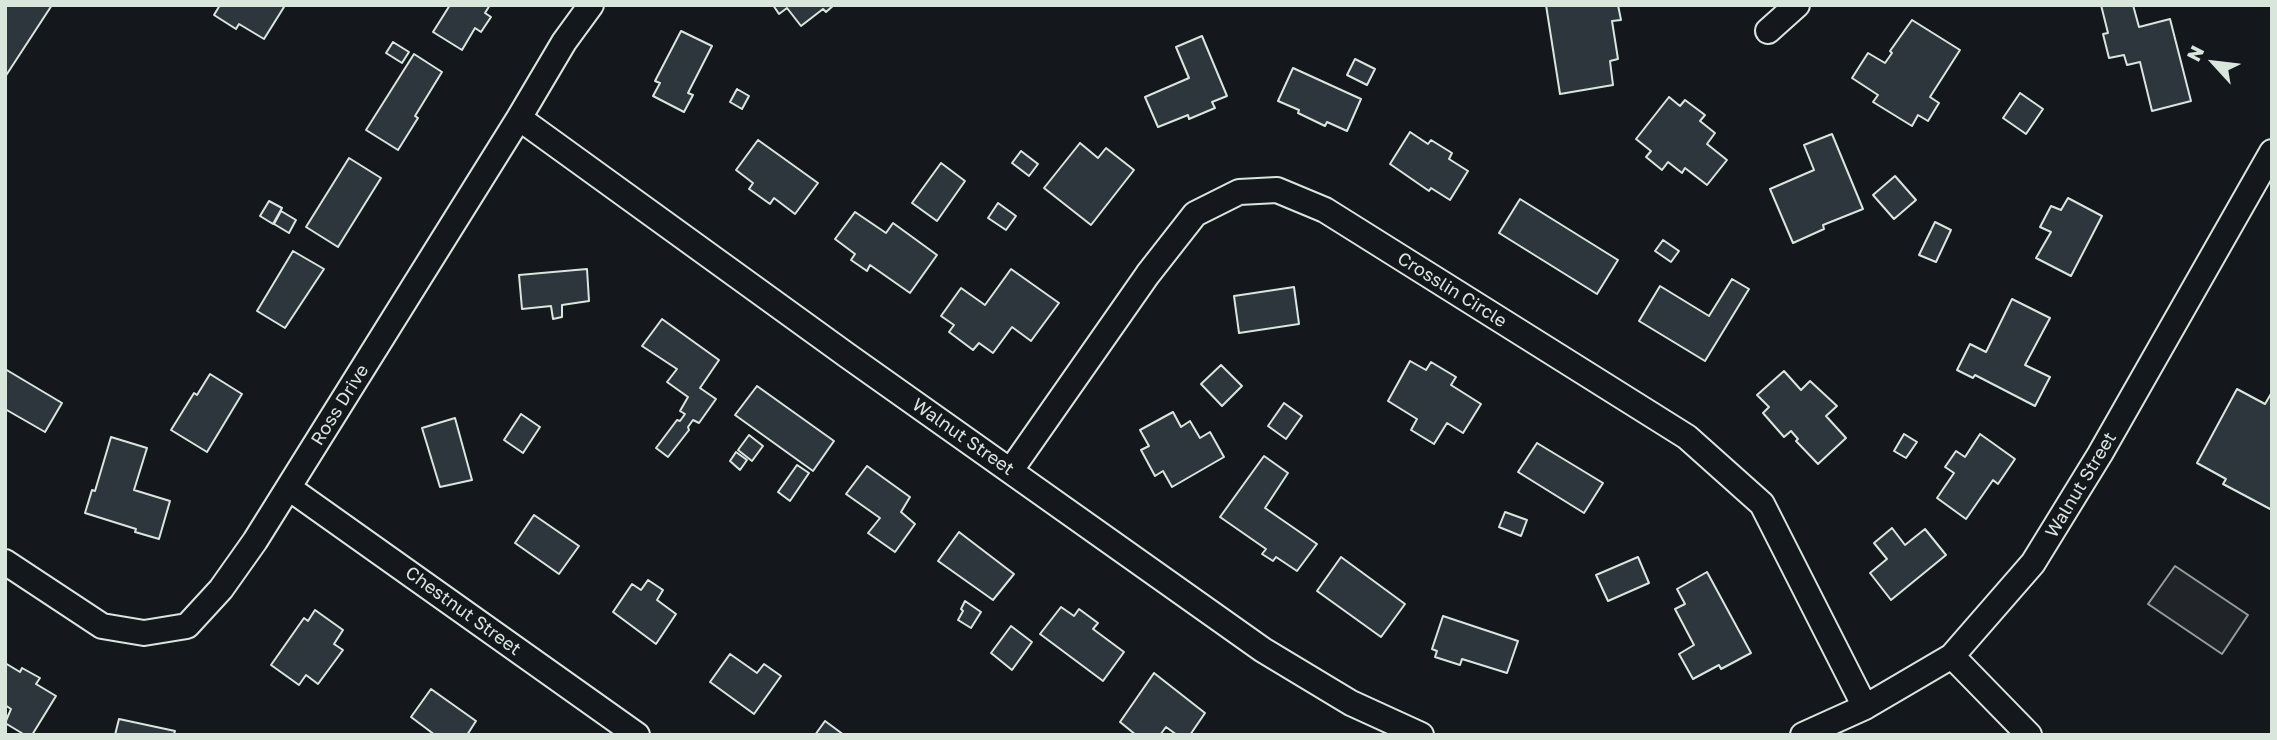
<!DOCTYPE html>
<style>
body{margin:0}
#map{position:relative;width:2277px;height:740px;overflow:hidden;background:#14181c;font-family:"Golos Text",sans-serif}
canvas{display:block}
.frame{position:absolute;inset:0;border:7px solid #d8e6dc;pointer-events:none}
.north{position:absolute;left:2179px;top:28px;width:70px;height:70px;-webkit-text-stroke:5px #14181c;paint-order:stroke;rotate:297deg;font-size:19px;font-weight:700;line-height:28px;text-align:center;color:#d8e6dc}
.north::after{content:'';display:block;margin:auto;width:24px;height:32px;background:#d8e6dc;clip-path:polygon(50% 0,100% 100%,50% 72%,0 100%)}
</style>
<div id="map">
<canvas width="2277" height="740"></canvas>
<div class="frame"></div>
<div class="north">N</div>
</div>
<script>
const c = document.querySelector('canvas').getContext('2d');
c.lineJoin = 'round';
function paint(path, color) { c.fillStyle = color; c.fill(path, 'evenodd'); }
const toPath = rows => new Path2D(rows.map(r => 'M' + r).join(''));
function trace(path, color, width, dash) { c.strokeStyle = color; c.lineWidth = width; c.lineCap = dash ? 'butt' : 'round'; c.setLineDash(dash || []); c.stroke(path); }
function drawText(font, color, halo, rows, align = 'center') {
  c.font = font + ' "Golos Text",sans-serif'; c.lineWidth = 5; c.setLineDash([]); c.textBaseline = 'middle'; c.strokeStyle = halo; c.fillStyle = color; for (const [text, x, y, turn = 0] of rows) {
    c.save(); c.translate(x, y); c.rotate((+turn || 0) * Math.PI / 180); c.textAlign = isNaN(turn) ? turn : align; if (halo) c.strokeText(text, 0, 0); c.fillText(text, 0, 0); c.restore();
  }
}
const green = toPath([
 [2175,566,2248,615,2222,654,2148,604,2175,566]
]);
const building = toPath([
 [5,5,52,5,5,77,5,5],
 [220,5,281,5,284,7,264,39,239,24,236,29,214,15,220,5],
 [450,5,490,5,485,13,491,17,481,32,475,28,462,50,433,32,450,5],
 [773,5,834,5,826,12,823,9,801,26,787,8,779,14,773,5],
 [1546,5,1618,5,1621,20,1612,21,1618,59,1610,61,1613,85,1560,94,1546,5],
 [2101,5,2133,5,2139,27,2170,19,2191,101,2152,111,2140,62,2127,65,2124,55,2109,58,2103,34,2108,33,2101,5],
 [1912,20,1960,50,1930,97,1939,103,1928,121,1918,115,1912,126,1873,102,1878,95,1852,78,1868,53,1885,63,1892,53,1890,51,1912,20],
 [681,31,712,46,688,93,693,95,684,112,653,96,660,83,655,81,681,31],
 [1202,36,1227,96,1212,102,1215,108,1189,119,1188,115,1158,127,1145,97,1189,78,1176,47,1202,36],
 [393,42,409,52,402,63,386,53,393,42],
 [414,54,442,72,415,116,418,118,398,150,366,130,414,54],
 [1355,59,1375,69,1367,85,1347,75,1355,59],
 [1293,68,1361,99,1347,131,1327,122,1325,126,1298,113,1299,110,1278,101,1293,68],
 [737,89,749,96,742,109,730,102,737,89],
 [2020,93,2043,109,2026,134,2003,118,2020,93],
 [1669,97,1680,106,1685,100,1705,115,1700,121,1715,133,1707,144,1727,160,1707,185,1685,168,1682,173,1668,162,1662,170,1646,157,1651,151,1636,139,1669,97],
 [1410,132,1428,144,1431,140,1452,153,1449,159,1468,171,1450,200,1431,188,1429,191,1390,164,1410,132],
 [1832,134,1863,209,1823,225,1824,229,1793,243,1770,189,1814,170,1804,145,1832,134],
 [758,140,818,183,795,214,774,198,770,204,749,189,753,183,736,170,758,140],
 [1080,143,1098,158,1106,148,1134,170,1091,225,1044,188,1080,143],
 [1021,151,1038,164,1029,176,1012,163,1021,151],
 [349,158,381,178,338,247,306,227,349,158],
 [941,163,965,181,937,221,912,203,941,163],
 [1895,176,1916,200,1894,219,1873,195,1895,176],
 [2068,198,2102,216,2071,276,2036,258,2051,232,2040,227,2051,206,2061,210,2068,198],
 [1520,199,1618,260,1597,294,1499,233,1520,199],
 [269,201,282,208,273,224,260,216,269,201],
 [998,203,1016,216,1006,230,988,218,998,203],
 [281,211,296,220,289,233,274,224,281,211],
 [855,212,886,233,893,223,937,255,910,293,870,265,867,271,851,260,855,254,835,239,855,212],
 [1935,222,1951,230,1936,262,1919,255,1935,222],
 [1663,240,1679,251,1671,262,1655,251,1663,240],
 [293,251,324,269,285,328,257,311,293,251],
 [587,269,589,301,562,305,562,317,553,319,551,306,522,309,519,275,587,269],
 [1011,269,1059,303,1031,341,1012,327,993,353,979,343,973,350,949,332,954,325,941,316,961,288,985,305,1011,269],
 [1732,279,1749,289,1705,361,1639,321,1660,286,1709,316,1732,279],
 [1294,287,1299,324,1239,333,1234,296,1294,287],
 [2012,299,2050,318,2025,365,2050,377,2035,406,1975,375,1973,378,1957,370,1970,344,1986,352,2012,299],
 [662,319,719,360,700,388,716,399,699,423,693,420,688,427,689,430,668,457,656,448,677,420,680,421,685,414,680,411,688,397,667,382,677,369,642,346,662,319],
 [1410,361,1426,370,1431,362,1456,377,1451,385,1481,404,1463,433,1447,423,1434,444,1411,430,1417,419,1388,401,1410,361],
 [1221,365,1242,386,1222,406,1201,384,1221,365],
 [5,369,62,403,45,432,5,409,5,369],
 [1784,371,1801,390,1810,381,1837,406,1826,416,1846,438,1818,464,1796,441,1798,439,1791,431,1784,437,1763,413,1769,407,1757,395,1784,371],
 [210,374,242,394,207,452,171,430,194,393,197,395,210,374],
 [757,386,834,441,813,471,735,415,757,386],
 [2237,389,2265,404,2272,392,2272,510,2223,484,2226,479,2197,463,2237,389],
 [1284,403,1302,416,1286,439,1268,426,1284,403],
 [1173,412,1181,427,1190,421,1200,438,1210,432,1224,457,1172,487,1163,471,1155,476,1141,450,1149,446,1140,430,1173,412],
 [521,414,540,427,523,453,504,440,521,414],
 [455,418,472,480,440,487,422,428,455,418],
 [1904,434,1917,442,1906,458,1894,451,1904,434],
 [1980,434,2015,459,1998,484,1993,480,1966,519,1937,498,1954,473,1945,467,1956,451,1965,457,1980,434],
 [749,435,763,446,752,461,738,450,749,435],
 [111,437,147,448,134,490,170,501,159,539,135,532,136,529,85,513,92,490,95,491,111,437],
 [1537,443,1603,483,1584,513,1518,472,1537,443],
 [736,452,747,460,740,470,730,461,736,452],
 [1264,456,1288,473,1265,508,1317,544,1297,571,1276,557,1273,561,1262,554,1266,549,1220,517,1264,456],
 [797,465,809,473,790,501,778,492,797,465],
 [867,466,910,497,901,512,915,524,895,552,868,533,880,518,846,494,867,466],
 [1505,512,1527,520,1521,536,1499,527,1505,512],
 [534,515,579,546,559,574,515,543,534,515],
 [1892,528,1905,545,1925,529,1946,555,1891,600,1870,573,1887,559,1874,543,1892,528],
 [959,532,1014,574,993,600,938,561,959,532],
 [1341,557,1405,604,1381,637,1317,591,1341,557],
 [1638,557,1649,583,1608,601,1596,575,1638,557],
 [1707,572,1751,653,1721,669,1719,665,1693,679,1679,654,1694,645,1675,609,1685,604,1677,589,1707,572],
 [648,580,663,590,657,600,676,614,656,644,613,612,632,584,641,590,648,580],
 [965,601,981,612,971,628,958,620,963,611,961,609,965,601],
 [1061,607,1074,616,1079,609,1098,623,1093,629,1124,652,1103,681,1040,634,1061,607],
 [315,610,343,630,334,644,343,650,318,684,306,675,299,685,271,665,304,618,308,621,315,610],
 [1443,616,1518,641,1507,673,1462,659,1460,665,1435,657,1437,651,1432,649,1443,616],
 [1011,626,1032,642,1012,670,991,653,1011,626],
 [730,654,757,673,764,664,781,676,754,714,710,682,730,654],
 [5,663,20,672,22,668,40,678,36,684,56,696,32,735,25,735,5,723,11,709,5,705,5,663],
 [1154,673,1205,713,1190,735,1177,735,1166,727,1160,735,1136,735,1120,722,1154,673],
 [431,689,476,721,467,735,435,735,411,717,431,689],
 [119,719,175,731,174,734,176,735,115,735,119,719],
 [825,721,844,735,815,735,825,721]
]);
const minor = toPath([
 [1768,31,1797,5],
 [519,118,848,356,1263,650,1351,703,1421,735],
 [1011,470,1148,274,1195,214,1239,192,1277,190,1325,210,1687,437,1762,504,1865,707],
 [289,488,637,735],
 [5,562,102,626,144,633,187,626,221,589,255,541,519,118,564,42,591,5],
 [1952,656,2029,735],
 [1803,735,1865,707,1952,656,2033,563,2100,454,2272,152]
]);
const streetNames = [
 ["Crosslin Circle",1452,290,32],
 ["Ross Drive",340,405,-58],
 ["Walnut Street",963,437,35],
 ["Walnut Street",2081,485,-59],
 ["Chestnut Street",463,611,36]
];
paint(green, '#202428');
trace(green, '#939e99', 2);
paint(building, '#2c363c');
trace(building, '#d8e6dc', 2);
trace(minor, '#d8e6dc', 28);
trace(minor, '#14181c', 24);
drawText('18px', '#d8e6dc', '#14181c', streetNames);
</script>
